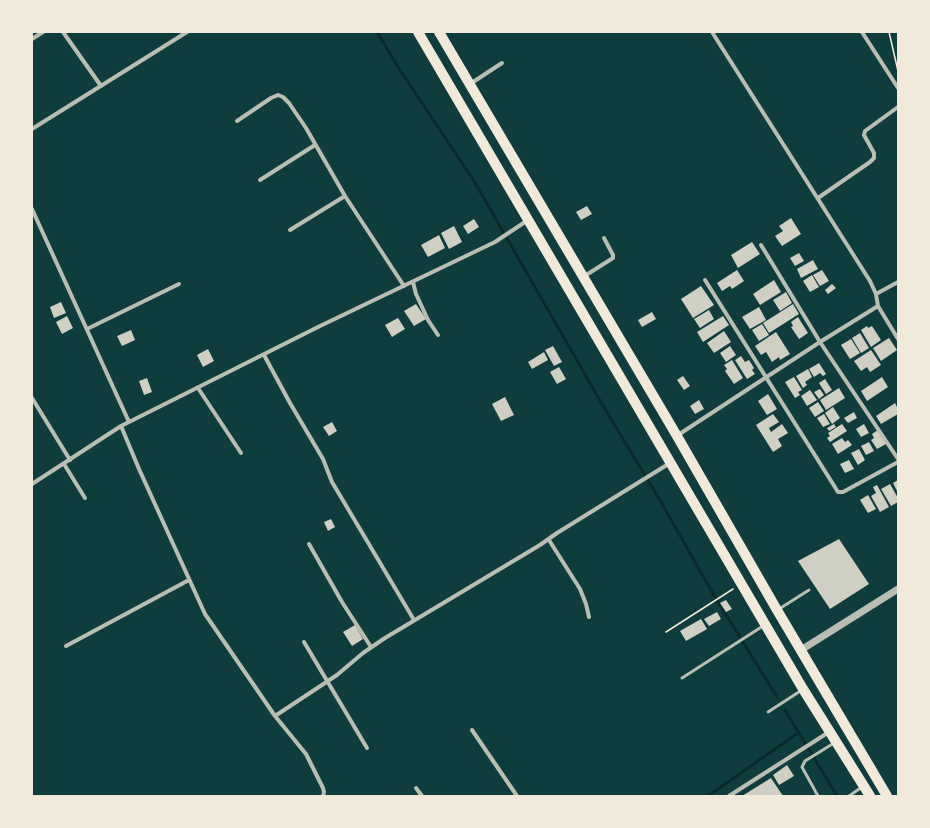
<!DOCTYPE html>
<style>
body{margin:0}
#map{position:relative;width:930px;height:828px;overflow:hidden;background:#0f3d3e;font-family:"Source Serif 4",serif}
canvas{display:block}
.frame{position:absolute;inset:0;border:33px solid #f1e9da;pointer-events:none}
</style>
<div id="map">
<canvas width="930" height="828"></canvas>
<div class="frame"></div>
</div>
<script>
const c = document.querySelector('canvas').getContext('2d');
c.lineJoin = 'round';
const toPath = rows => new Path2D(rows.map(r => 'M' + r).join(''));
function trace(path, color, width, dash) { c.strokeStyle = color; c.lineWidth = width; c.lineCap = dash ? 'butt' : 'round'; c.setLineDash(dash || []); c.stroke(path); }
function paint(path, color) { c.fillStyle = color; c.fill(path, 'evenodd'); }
const stream = toPath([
 [377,32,398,67,474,181,602,404,661,502,712,592,777,697],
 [785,710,837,796],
 [708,796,798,733]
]);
const building = toPath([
 [587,206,592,214,581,220,576,212],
 [791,218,801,234,782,246,775,236,783,231,779,226],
 [474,219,479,227,468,234,463,226],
 [454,226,462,242,449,249,441,233],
 [439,235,445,248,428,257,421,245],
 [752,242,760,254,738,268,731,255],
 [799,253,804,261,795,266,790,258],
 [813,260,818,269,801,278,797,269],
 [737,270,744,281,732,289,730,286,722,291,717,283],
 [822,270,829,281,820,286,813,275],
 [812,275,819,287,810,292,803,281],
 [774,280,781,292,760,305,753,294],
 [832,284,836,288,828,294,825,290],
 [701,286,714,305,693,318,681,299],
 [786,292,792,303,780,311,773,300],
 [61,302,66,313,54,318,50,307],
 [416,304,426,319,414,326,404,311],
 [793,304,799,314,769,333,763,323],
 [759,307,766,320,750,329,742,317],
 [709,310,714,319,700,328,694,319],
 [652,312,656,319,642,327,638,320],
 [67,316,73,328,62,334,56,322],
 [723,316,729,325,703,342,697,332],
 [798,317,808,333,799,339,791,327,793,326,791,322],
 [398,318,405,329,392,337,385,325],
 [762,324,769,335,759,341,752,330],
 [867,326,868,328,872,326,881,340,871,347,861,330],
 [131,330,135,340,122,346,117,336],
 [724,331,731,342,714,353,707,343],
 [776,332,790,354,780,360,779,357,772,362,766,352,761,355,755,346],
 [860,333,869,348,861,353,852,338],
 [889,338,897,350,881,361,873,348],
 [851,339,860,353,850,359,841,345],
 [553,346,562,362,554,366,545,350],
 [730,346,736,355,726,362,720,353],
 [208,349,214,361,203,367,197,355],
 [871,350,881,365,870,372,867,367,861,371,854,361],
 [544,352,548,360,532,369,528,362],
 [741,356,745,362,749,360,754,368,752,370,755,374,747,379,735,360],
 [732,360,743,378,734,384,725,371,727,369,724,365],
 [819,363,826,374,823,376,820,373,814,377,809,369],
 [559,367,566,379,557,384,550,372],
 [808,369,812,377,805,382,807,385,803,388,796,376],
 [683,376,690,386,684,390,677,380],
 [794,377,802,390,798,392,800,395,795,398,785,382],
 [882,377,888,387,867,401,861,391],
 [147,378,152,392,144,395,139,381],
 [825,379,832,390,826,394,819,383],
 [839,388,845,398,826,410,820,400],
 [820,389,824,395,819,399,814,392],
 [810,390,817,400,807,406,801,396],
 [768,394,777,409,767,415,758,401],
 [505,397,514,415,501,421,492,404],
 [699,400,704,409,695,414,690,406],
 [818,402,824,411,815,417,809,408],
 [895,403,898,409,898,414,881,424,876,416],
 [833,407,840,418,832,424,825,413],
 [854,412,857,418,848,423,844,418],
 [773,414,779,422,769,428,771,432,782,424,788,433,778,439,782,446,773,452,756,425],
 [824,414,830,424,823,427,817,418],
 [332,422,337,431,329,436,323,427],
 [834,424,836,427,829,431,827,428],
 [842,424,847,431,830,442,827,438,830,436,828,433],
 [864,424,869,433,861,437,856,429],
 [878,430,886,444,877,449,871,440,874,438,872,434],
 [842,438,845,442,848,440,852,445,838,454,832,444],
 [869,442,874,451,866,455,861,446],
 [859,449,865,460,858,465,851,453],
 [849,460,854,469,845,473,840,464],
 [898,480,898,493,893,483],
 [890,484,898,498,898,502,891,506,881,489],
 [877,485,889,507,880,512,871,496,876,493,873,487],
 [868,495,876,509,868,513,860,500],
 [331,519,335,527,328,531,324,522],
 [839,539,869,584,830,609,798,561],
 [726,600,732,609,726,612,720,603],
 [717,612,721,619,709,626,704,619],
 [701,619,707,629,686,641,680,631],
 [355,625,363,639,352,646,343,632],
 [787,765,794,776,779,785,773,775],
 [771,778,783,796,742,796]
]);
const path = toPath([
 [889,32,898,71],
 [666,632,733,589]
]);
const service = toPath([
 [779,609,809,590],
 [682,678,763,626],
 [768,712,802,690],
 [818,796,802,767,805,761,834,743],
 [849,796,862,787]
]);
const minor = toPath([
 [63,32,101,86],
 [712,32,870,281,876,294,878,306,898,339],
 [862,32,898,88],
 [32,39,43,32],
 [470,84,502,63],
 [237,121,271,98,278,95,283,97,289,103,306,128,345,196,404,286],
 [32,129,187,32],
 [260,180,315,145],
 [818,198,870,162,874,158,874,153,864,135,865,131,898,107],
 [32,209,129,422],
 [290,230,345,196],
 [761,245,820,342,898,459],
 [583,277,613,258,613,255,604,238],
 [705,280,838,492,843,492,898,462],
 [413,282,416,294,428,320,438,335],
 [876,294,898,282],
 [87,329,179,284],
 [264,355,290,403,323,459,332,482,414,620],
 [198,388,241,453],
 [32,398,70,460],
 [121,426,139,469,205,614,275,716,306,754,323,788,324,792,323,796],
 [678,435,820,342,878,306],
 [64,464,85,498],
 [32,484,121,426,135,419,318,327,495,242,528,220],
 [549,540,580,589,586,604,589,617],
 [309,544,342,602,371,647],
 [304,642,367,748],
 [66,646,189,580],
 [275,716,337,675,363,653,385,638,540,545,557,533,670,463],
 [472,730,517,796],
 [416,788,422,796],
 [729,796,829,732]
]);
const tertiary = toPath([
 [801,650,898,589]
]);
const trunk = toPath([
 [418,32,803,689,870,796],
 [439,32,677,436,777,610,887,796]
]);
trace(stream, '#0a2a2b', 3);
paint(building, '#cfcfc3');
trace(path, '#f1e9da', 1.5);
trace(service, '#b8beb3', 3);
trace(minor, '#b8beb3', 4);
trace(tertiary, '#b8beb3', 7);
trace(trunk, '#f1e9da', 10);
</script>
